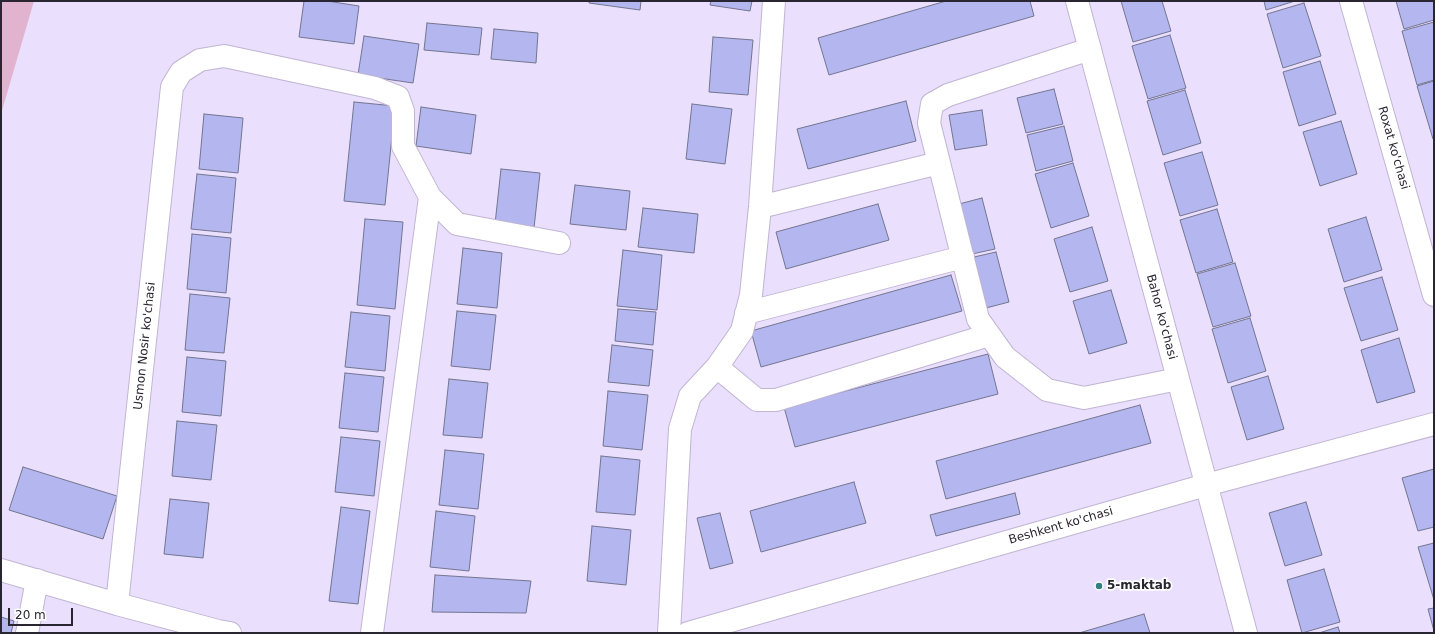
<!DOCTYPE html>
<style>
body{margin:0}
#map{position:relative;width:1435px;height:634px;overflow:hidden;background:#eadffd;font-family:"DejaVu Sans",sans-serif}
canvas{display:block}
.frame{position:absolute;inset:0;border:2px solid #2a2631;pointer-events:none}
.scale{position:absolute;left:8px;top:608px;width:65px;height:18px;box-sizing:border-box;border:2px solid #2a2631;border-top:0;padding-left:5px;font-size:12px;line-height:14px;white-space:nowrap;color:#2a2631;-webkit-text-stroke:3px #fff;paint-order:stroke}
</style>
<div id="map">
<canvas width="1435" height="634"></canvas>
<div class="frame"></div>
<div class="scale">20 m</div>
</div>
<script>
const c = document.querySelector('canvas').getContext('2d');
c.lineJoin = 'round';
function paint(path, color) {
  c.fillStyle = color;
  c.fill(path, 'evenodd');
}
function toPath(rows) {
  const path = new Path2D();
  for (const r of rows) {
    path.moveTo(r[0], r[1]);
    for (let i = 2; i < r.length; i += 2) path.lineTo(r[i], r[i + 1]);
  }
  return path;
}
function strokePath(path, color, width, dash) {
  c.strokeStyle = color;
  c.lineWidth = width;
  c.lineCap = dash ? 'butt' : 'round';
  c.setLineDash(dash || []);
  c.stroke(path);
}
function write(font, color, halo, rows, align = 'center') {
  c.font = font + ' "DejaVu Sans",sans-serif';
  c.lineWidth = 3.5;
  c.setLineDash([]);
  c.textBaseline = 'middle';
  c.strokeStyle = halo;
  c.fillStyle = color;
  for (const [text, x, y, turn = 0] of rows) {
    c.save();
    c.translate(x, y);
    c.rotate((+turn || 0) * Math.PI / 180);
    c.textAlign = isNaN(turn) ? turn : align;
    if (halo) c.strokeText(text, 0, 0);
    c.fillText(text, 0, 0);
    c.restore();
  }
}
paint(toPath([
 [1,1,34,1,1,114]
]), '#e1b3ce');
const building = toPath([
 [304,1,327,1,359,6,354,44,299,37,304,1],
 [589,1,641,1,640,10,589,3,589,1],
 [711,1,752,1,750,11,710,5,711,1],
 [946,1,1030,1,1034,16,829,75,818,38,946,1],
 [1121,1,1162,1,1171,31,1133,42,1121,1],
 [1264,1,1295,1,1266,10,1264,1],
 [1396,1,1434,1,1434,20,1404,29,1396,1],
 [1304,3,1321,56,1283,68,1267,14,1304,3],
 [1434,22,1434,80,1417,85,1402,31,1434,22],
 [427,23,482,28,479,55,424,50,427,23],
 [494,29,538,33,536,63,491,59,494,29],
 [1170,35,1186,88,1148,99,1132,46,1170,35],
 [364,36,419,44,413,83,358,75,364,36],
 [713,37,753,40,748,95,709,92,713,37],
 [1320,61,1336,114,1299,126,1283,72,1320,61],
 [1434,81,1434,138,1433,139,1417,86,1434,81],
 [1054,89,1063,124,1026,133,1017,98,1054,89],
 [1185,90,1201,143,1163,155,1147,101,1185,90],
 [906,101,916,141,808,169,797,129,906,101],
 [354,102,395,106,385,205,344,201,354,102],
 [692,104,732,109,725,164,686,159,692,104],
 [421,107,476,115,471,154,416,146,421,107],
 [982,110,987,145,955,150,949,115,982,110],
 [204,114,243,118,238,173,199,169,204,114],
 [1341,121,1357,174,1320,186,1303,132,1341,121],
 [1064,126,1073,161,1036,171,1027,135,1064,126],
 [1202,152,1218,205,1180,216,1164,163,1202,152],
 [1073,163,1089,216,1051,228,1035,174,1073,163],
 [501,169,540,173,534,228,495,224,501,169],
 [197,174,236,178,231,233,191,229,197,174],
 [575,185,630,191,626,230,570,224,575,185],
 [982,198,995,249,972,254,959,204,982,198],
 [878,204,889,240,786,269,776,232,878,204],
 [643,208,698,214,694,253,638,247,643,208],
 [1217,209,1233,262,1196,273,1180,220,1217,209],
 [1366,217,1382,270,1344,282,1328,229,1366,217],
 [365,219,403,222,395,309,357,305,365,219],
 [1092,227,1108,281,1070,292,1054,239,1092,227],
 [192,234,231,238,226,293,187,289,192,234],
 [463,248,502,253,497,308,457,304,463,248],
 [623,250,662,255,657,310,617,306,623,250],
 [996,252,1009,302,986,308,974,257,996,252],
 [1235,263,1251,316,1213,327,1197,274,1235,263],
 [951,275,962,311,761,367,751,331,951,275],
 [1382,277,1398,330,1361,341,1344,288,1382,277],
 [1111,290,1127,343,1089,354,1073,301,1111,290],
 [190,294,230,298,224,353,185,350,190,294],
 [618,309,656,312,653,345,615,341,618,309],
 [457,311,496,315,490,370,451,366,457,311],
 [351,312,390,316,385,371,345,367,351,312],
 [1250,318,1266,371,1228,383,1212,329,1250,318],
 [1399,338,1415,392,1377,403,1361,350,1399,338],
 [612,345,653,350,649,386,608,382,612,345],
 [988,354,998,394,795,447,784,407,988,354],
 [187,357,226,361,221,416,182,412,187,357],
 [345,373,384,377,378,432,339,428,345,373],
 [1268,376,1284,429,1247,440,1231,387,1268,376],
 [449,379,488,383,482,438,443,435,449,379],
 [608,391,648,395,642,450,603,446,608,391],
 [1140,405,1151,443,946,499,936,461,1140,405],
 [177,421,217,425,211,480,172,476,177,421],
 [341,437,380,441,374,496,335,492,341,437],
 [445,450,484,454,478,509,439,505,445,450],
 [601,456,640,460,635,515,596,512,601,456],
 [23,467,117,496,103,539,9,510,23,467],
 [1434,469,1434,527,1418,531,1402,478,1434,469],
 [854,482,866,523,761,552,750,511,854,482],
 [1015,493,1020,514,936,536,930,515,1015,493],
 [170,499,209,503,203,558,164,554,170,499],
 [1306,502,1322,555,1285,566,1269,513,1306,502],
 [341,507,370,511,358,604,329,601,341,507],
 [436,511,475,516,469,571,430,567,436,511],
 [720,513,733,563,710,569,697,518,720,513],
 [592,526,631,530,626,585,587,581,592,526],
 [1434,543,1434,600,1418,547,1434,543],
 [1324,569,1340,622,1302,633,1287,580,1324,569],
 [435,575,531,581,526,613,432,612,435,575],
 [1434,608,1434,631,1428,609,1434,608],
 [1144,614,1150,633,1079,633,1144,614],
 [1,617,14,621,11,633,1,633,1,617],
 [1338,627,1340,633,1319,633,1338,627]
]);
paint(building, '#b3b6ef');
strokePath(building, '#737590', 1);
const minor = toPath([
 [1077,1,1246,633],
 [1351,1,1434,295],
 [1090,49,948,95,932,104,929,123,978,319,1005,357,1047,390,1084,398,1178,379],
 [760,207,939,163],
 [746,313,963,257],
 [717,367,757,400,776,400,989,335],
 [1,570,117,604,218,631,230,633],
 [117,604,172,87,181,72,200,60,224,56,375,88,398,97,403,111,403,146,430,197,457,224,559,243],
 [27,633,37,580],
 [372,633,430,197],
 [669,633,680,429,690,396,717,367,742,331,751,295,760,207,774,1],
 [688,633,1206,485,1434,424]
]);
strokePath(minor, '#c0b5d2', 24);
strokePath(minor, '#fff', 22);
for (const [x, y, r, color] of [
 [1099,586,4,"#357e82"]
]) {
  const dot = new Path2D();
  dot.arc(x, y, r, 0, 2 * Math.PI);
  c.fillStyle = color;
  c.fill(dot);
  strokePath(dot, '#fff', 1.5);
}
write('12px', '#2a2631', '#fff', [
 ["Roxat ko'chasi",1393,148,74],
 ["Bahor ko'chasi",1161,317,75],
 ["Usmon Nosir ko'chasi",145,346,-84],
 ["Beshkent ko'chasi",1061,526,-16]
]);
write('bold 12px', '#2a2631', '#fff', [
 ["5-maktab",1107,586]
], 'left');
</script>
